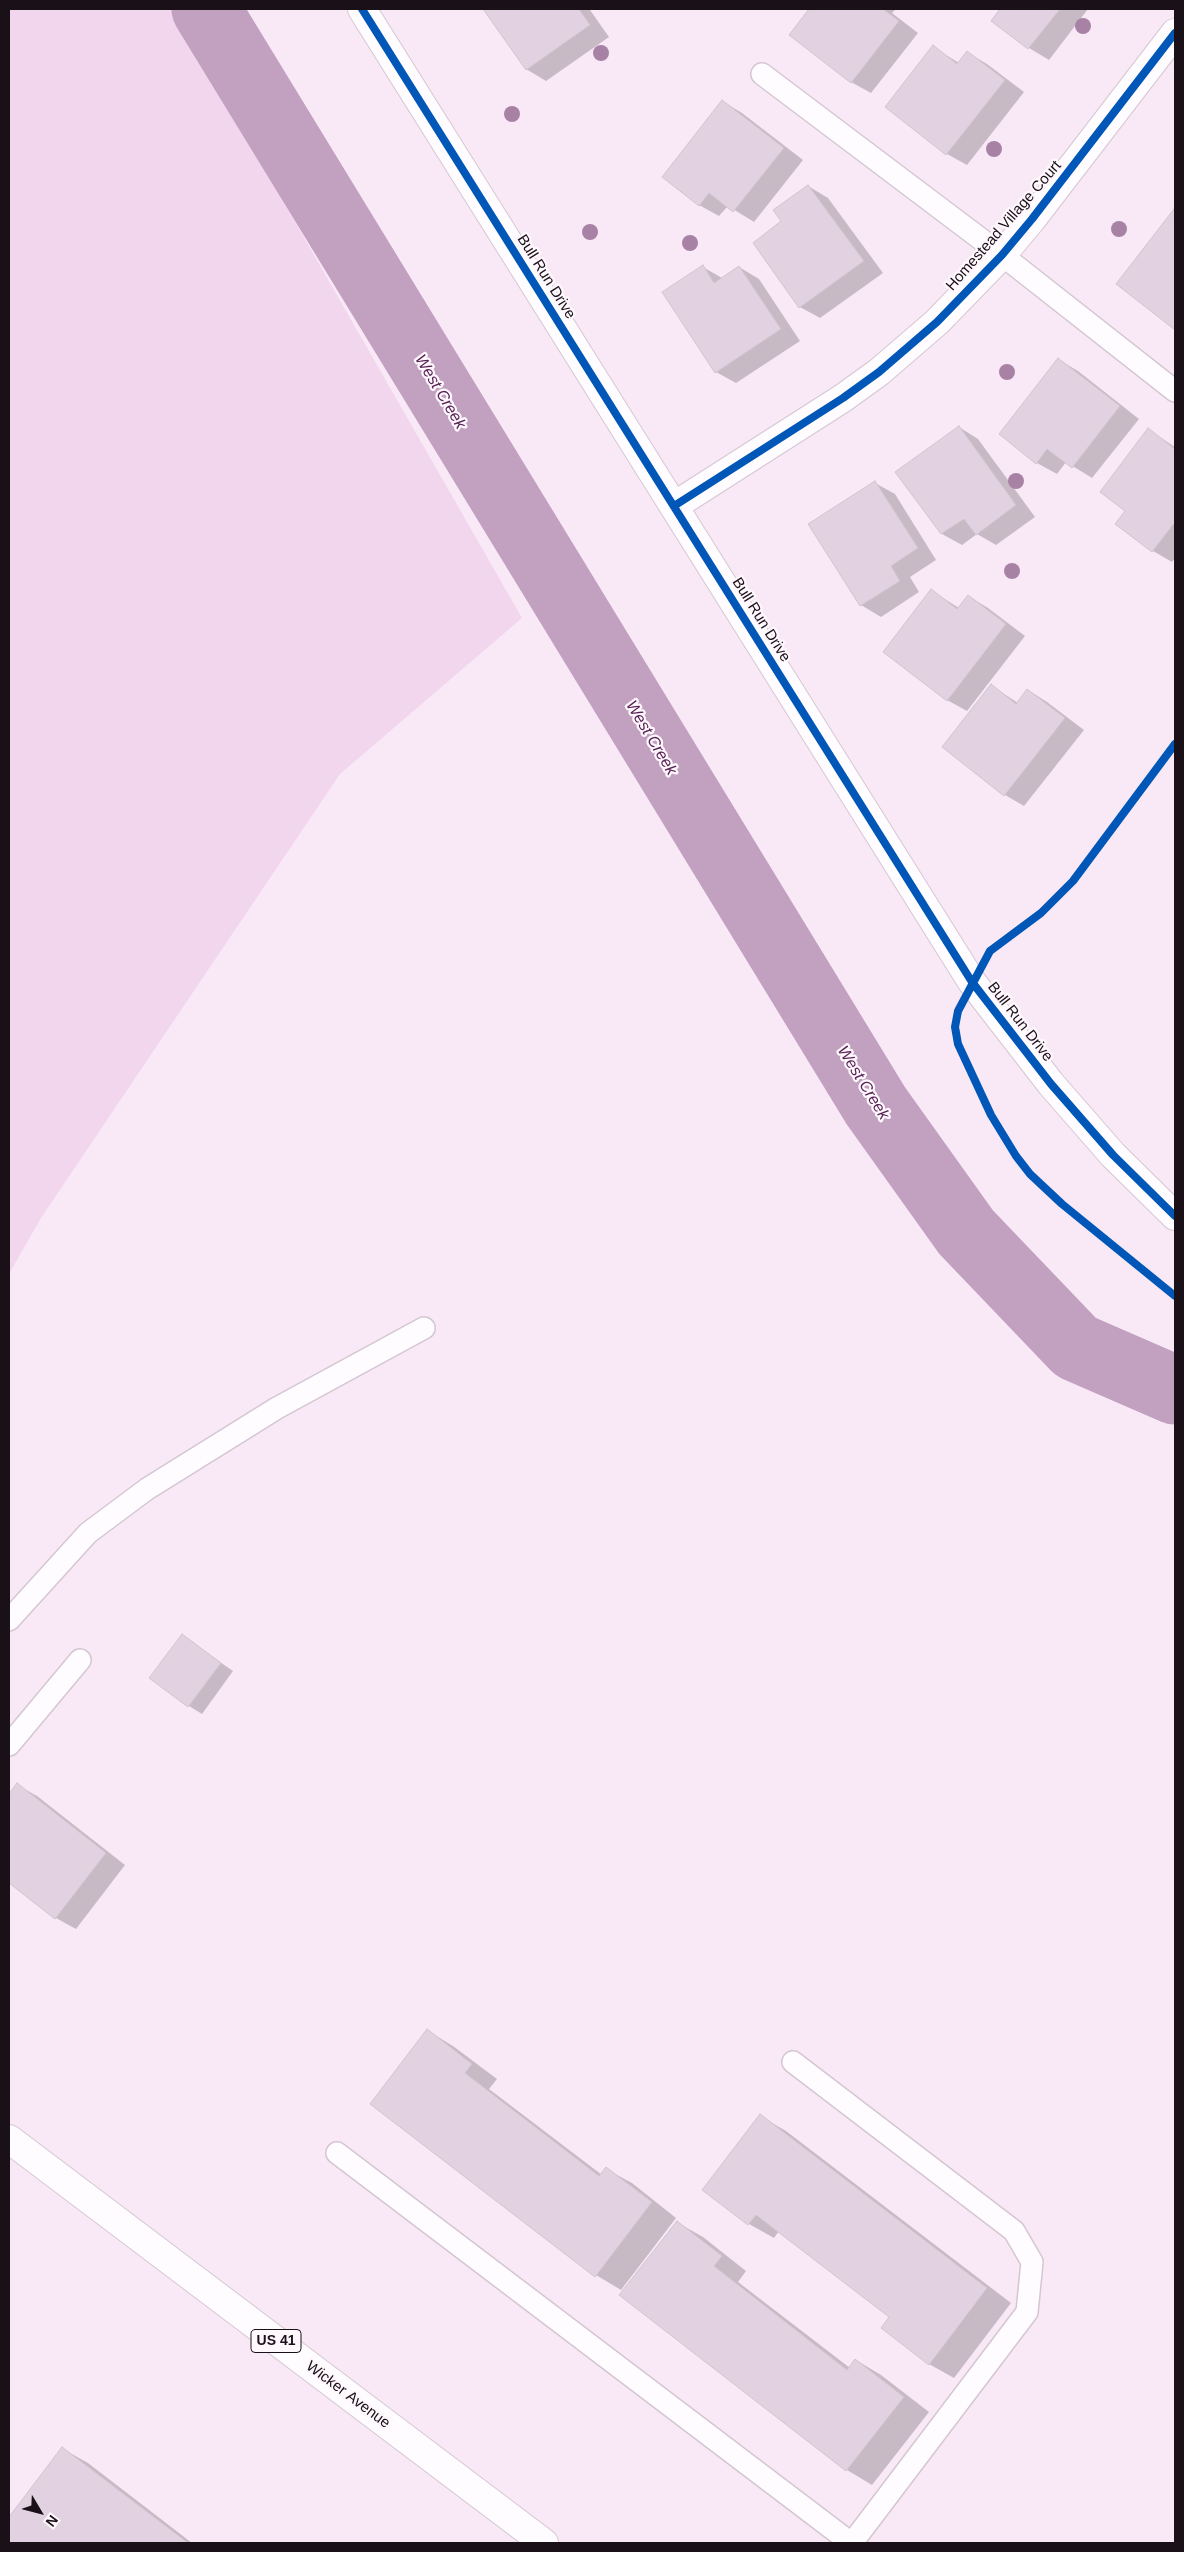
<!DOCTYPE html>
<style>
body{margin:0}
#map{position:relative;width:1184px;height:2552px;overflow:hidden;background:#f9e9f7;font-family:Helvetica,sans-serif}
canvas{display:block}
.frame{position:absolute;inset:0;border:10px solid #191018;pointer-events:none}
.north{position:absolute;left:15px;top:2487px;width:50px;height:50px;-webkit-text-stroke:4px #fef8fd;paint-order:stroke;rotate:127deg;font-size:14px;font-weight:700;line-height:20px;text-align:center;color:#191018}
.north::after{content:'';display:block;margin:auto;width:18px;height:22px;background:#191018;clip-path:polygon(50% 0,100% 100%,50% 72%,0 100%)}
</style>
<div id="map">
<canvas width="1184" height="2552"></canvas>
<div class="frame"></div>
<div class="north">N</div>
</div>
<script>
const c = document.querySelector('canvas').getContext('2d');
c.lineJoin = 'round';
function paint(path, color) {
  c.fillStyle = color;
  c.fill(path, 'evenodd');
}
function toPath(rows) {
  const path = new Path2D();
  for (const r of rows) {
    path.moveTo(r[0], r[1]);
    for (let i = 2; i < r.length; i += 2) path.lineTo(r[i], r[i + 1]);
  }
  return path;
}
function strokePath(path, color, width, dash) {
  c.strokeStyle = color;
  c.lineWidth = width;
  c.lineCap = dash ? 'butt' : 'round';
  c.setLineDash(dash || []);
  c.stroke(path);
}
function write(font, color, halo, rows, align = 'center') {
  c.font = font + ' Helvetica,sans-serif';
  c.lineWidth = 4.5;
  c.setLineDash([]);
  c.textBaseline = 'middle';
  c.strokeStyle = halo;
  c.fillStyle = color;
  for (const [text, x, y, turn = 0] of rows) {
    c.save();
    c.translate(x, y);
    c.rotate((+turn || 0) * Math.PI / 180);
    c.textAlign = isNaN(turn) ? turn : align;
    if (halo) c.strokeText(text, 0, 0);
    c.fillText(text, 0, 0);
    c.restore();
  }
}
paint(toPath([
 [9,9,173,9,522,618,340,774,41,1218,9,1274]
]), '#f1d6ee');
paint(toPath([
 [485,9,592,9,590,10,609,37,546,81,526,69],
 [810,9,896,9,892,13,918,33,871,93,851,82,790,34],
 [1001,9,1088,9,1049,60,1029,48,993,20],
 [933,47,959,63,968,53,987,64,1024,92,967,165,947,154,887,107],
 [722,101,742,113,803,160,754,222,728,206,719,216,699,205],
 [808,186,828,198,883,273,820,318,800,307,783,222],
 [1175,210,1175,329,1117,284],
 [703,267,722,278,739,267,759,279,800,341,736,383,716,372],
 [1059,360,1078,371,1139,419,1092,478,1066,462,1057,474,1037,463,1001,434],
 [959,427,978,439,1035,517,996,545,977,534,962,545,942,534,897,472],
 [1149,430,1175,447,1175,558,1172,562,1153,551,1127,511],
 [875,483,895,494,936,560,910,577,919,592,881,617,861,605],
 [932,591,959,608,968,596,988,608,1025,636,967,711,947,700],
 [992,686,1018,703,1028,690,1047,702,1084,730,1024,806,1005,795],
 [182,1636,233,1671,202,1714,189,1706],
 [17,1785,37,1796,125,1865,76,1929,56,1918,9,1882,9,1796],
 [428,2031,453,2046,497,2079,489,2089,602,2175,606,2169,632,2183,676,2218,621,2290,596,2275],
 [760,2116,786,2131,1011,2303,954,2378,929,2364,891,2317,779,2231,774,2238,749,2224],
 [678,2223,703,2237,746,2271,738,2282,850,2368,856,2360,881,2375,929,2412,872,2485,847,2470,621,2295],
 [63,2449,88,2463,192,2543,9,2543,9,2519]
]), '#0003');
strokePath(toPath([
 [206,9,876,1106,966,1232,1076,1347,1175,1390]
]), '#c2a0c0', 69);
const building = toPath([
 [483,9,579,9,590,25,526,70,483,9],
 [809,9,883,9,899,21,851,83,789,35,809,9],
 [1000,9,1060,9,1028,49,991,21,1000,9],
 [933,45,957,64,967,51,1005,80,946,155,885,107,933,45],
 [722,100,784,148,733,212,709,193,699,206,662,177,722,100],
 [808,185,864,261,799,308,753,243,781,221,773,210,808,185],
 [1174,209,1175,209,1175,330,1116,284,1174,209],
 [703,265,714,283,739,266,781,329,715,373,662,292,703,265],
 [1058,358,1120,406,1072,468,1047,449,1036,464,999,434,1058,358],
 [959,426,1016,505,976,535,964,519,941,534,895,472,959,426],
 [1148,428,1175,449,1175,522,1152,552,1115,524,1125,511,1100,492,1148,428],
 [875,481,918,548,891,566,900,581,860,606,808,524,875,481],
 [931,589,957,609,968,595,1006,624,947,701,883,652,931,589],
 [991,684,1016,704,1027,689,1065,718,1004,796,942,747,991,684],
 [182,1634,221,1663,188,1707,149,1678,182,1634],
 [17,1783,106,1853,55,1919,9,1883,9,1794,17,1783],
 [427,2029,472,2064,465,2073,599,2176,606,2167,652,2202,595,2277,370,2104,427,2029],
 [760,2114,987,2288,929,2365,881,2328,889,2317,756,2215,748,2225,702,2190,760,2114],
 [677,2221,722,2256,714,2266,847,2370,855,2359,904,2397,846,2471,619,2295,677,2221],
 [62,2447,188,2543,9,2543,9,2517,62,2447]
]);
paint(building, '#e2d2e1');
strokePath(building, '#d0c3ce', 1);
const service = toPath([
 [762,74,1002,255,1175,391],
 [9,1620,88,1533,147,1489,277,1408,424,1328],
 [9,1745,80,1660],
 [793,2062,1014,2231,1032,2262,1027,2312,852,2543],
 [337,2153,851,2543]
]);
const minor = toPath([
 [362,9,972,982,1051,1084,1113,1155,1175,1216],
 [674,506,843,398,879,372,937,322,1002,255,1032,219,1175,33]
]);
const trunk = toPath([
 [9,2139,544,2543]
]);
strokePath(service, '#d4c7d2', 24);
strokePath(minor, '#d4c7d2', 30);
strokePath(trunk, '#d4c7d2', 30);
strokePath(service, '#fefcfe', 21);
strokePath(minor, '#fefcfe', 28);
strokePath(trunk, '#fefcfe', 28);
strokePath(toPath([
 [362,9,972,982,1051,1084,1113,1155,1175,1216],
 [674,506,843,398,879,372,937,322,1002,255,1032,219,1175,33],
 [1175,744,1073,881,1041,913,990,951,958,1011,955,1027,958,1044,991,1115,1016,1156,1030,1174,1062,1204,1175,1296]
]), '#0057b8', 8);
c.fillStyle = '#a782a5';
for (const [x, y] of [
 [1083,26],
 [601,53],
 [512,114],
 [994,149],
 [1119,229],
 [590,232],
 [690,243],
 [1007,372],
 [1016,481],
 [1012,571]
]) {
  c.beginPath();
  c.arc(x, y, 8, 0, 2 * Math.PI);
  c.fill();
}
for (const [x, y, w] of [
 [276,2341,50]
]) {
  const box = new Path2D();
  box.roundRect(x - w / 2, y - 11.5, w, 23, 4);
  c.fillStyle = '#fef8fd';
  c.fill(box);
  strokePath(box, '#191018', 1);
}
write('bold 14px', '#191018', null, [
 ["US 41",276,2341]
]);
write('15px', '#191018', '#fef8fd', [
 ["Homestead Village Court",1004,226,-49],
 ["Bull Run Drive",546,277,58],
 ["Bull Run Drive",761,620,58],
 ["Bull Run Drive",1020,1022,52],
 ["Wicker Avenue",348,2395,37]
]);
write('italic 16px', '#592257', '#fef8fd', [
 ["West Creek",440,392,59],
 ["West Creek",651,738,59],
 ["West Creek",863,1083,58]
]);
</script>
